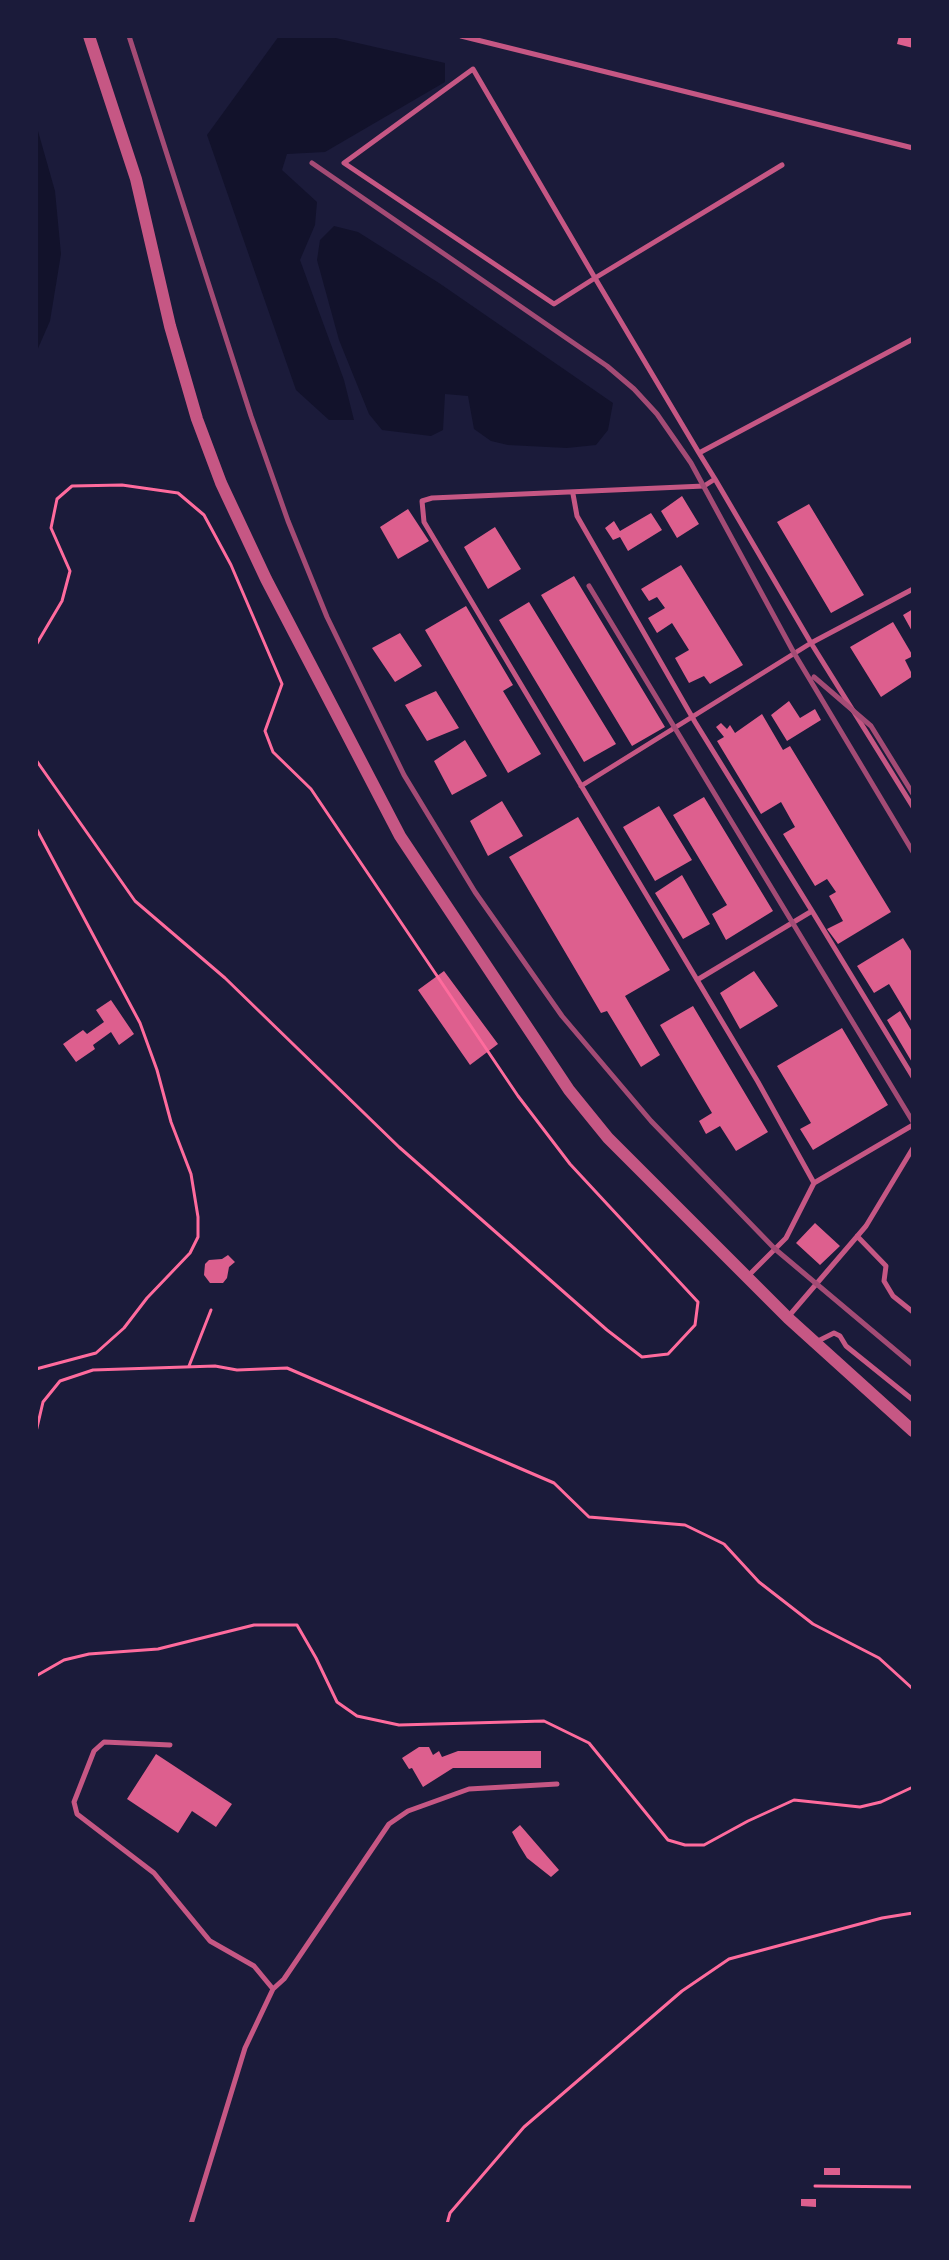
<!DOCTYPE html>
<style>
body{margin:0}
#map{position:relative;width:949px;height:2260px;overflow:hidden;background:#1b1b3a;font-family:"Fira Sans",sans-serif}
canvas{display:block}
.frame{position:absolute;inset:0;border:38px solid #1b1b3a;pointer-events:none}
</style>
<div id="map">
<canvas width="949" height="2260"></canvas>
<div class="frame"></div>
</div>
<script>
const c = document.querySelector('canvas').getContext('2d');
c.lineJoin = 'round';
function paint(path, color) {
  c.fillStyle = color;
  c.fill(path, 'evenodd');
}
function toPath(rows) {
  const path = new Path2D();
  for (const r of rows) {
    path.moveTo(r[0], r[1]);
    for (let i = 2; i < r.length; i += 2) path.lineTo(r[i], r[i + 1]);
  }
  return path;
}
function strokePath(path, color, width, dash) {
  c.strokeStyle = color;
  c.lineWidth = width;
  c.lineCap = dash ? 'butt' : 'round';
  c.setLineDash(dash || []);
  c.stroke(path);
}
paint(toPath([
 [279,36,327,36,445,63,445,82,325,152,287,154,282,170,317,202,315,225,300,260,344,380,354,420,329,420,296,390,207,135],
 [36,124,55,191,61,254,50,321,36,353],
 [334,226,358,232,439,283,613,403,608,430,596,445,567,448,508,445,491,441,474,429,468,396,445,394,443,430,431,436,382,430,369,414,339,340,317,260,320,240]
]), '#12122b');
paint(toPath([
 [899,36,913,36,913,48,897,44],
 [682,496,699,524,677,538,661,511],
 [809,504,864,595,831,613,777,522],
 [408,509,429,541,398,559,380,527],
 [651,513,662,530,628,551,620,537,613,540,605,528,614,521,620,531],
 [495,527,521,569,488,589,464,547],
 [681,565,743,665,710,684,704,676,689,683,675,658,689,650,672,623,657,633,648,618,665,608,657,597,649,601,641,589],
 [574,576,665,727,632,746,541,595],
 [529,602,616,744,584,762,499,620],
 [466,606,513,685,503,691,541,754,508,773,425,630],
 [913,609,913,633,903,615],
 [893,622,913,656,905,660,913,676,881,697,850,647],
 [400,633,422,666,395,682,372,648],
 [436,691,459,728,427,741,405,705],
 [789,701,800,718,815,709,821,720,787,741,771,715],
 [762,714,783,750,790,746,891,912,838,944,827,929,843,921,829,896,836,892,827,879,815,886,783,834,795,827,781,802,761,814,717,741,724,737,716,727,721,723,727,729,730,725,735,733],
 [465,740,487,776,452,795,434,761],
 [704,797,773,911,726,940,712,914,727,905,673,815],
 [502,801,523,836,488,856,470,821],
 [659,806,692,860,655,881,623,827],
 [578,817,670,970,625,996,660,1055,641,1067,607,1011,601,1013,509,857],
 [682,875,710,924,683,939,655,893],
 [903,938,913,954,913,1024,889,984,874,993,857,966],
 [444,971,498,1044,470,1065,418,990],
 [754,971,778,1006,740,1029,720,993],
 [111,1000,134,1034,119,1045,111,1032,93,1045,95,1049,76,1062,63,1044,83,1030,87,1034,104,1022,96,1010],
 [693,1006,768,1132,736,1151,720,1126,706,1134,699,1121,712,1113,660,1025],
 [900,1011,913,1033,913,1064,887,1020],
 [842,1028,888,1105,813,1150,800,1129,811,1123,777,1066],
 [815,1223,840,1246,820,1265,796,1243],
 [228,1255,235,1262,229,1267,227,1278,223,1283,210,1283,204,1275,205,1264,209,1260,222,1259],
 [419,1747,429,1747,433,1755,439,1751,442,1757,458,1751,541,1751,541,1768,453,1768,423,1787,412,1768,409,1769,402,1758],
 [156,1754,232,1804,216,1827,192,1811,178,1833,127,1799],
 [520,1825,559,1870,551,1877,527,1858,519,1845,512,1832],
 [824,2168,840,2168,840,2175,824,2175],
 [801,2199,816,2199,816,2207,801,2206]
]), '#dd5f8e');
strokePath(toPath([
 [36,645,62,601,70,571,51,528,57,499,72,486,122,485,178,493,204,515,231,565,282,684,265,731,273,752,311,789,518,1096,570,1164,698,1302,695,1325,668,1354,642,1357,607,1330,399,1147,225,978,135,901,36,760],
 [36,828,140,1023,157,1070,171,1122,191,1174,198,1217,198,1237,190,1253,147,1298,124,1328,96,1353,36,1369],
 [189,1366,211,1310],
 [36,1432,43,1402,60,1381,93,1370,215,1366,237,1370,287,1368,554,1483,589,1517,685,1525,724,1544,759,1582,813,1624,879,1658,913,1689],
 [36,1676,64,1660,89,1654,158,1649,254,1625,297,1625,316,1658,337,1702,357,1716,399,1725,544,1721,589,1743,668,1840,685,1845,704,1845,748,1821,794,1800,860,1807,881,1802,913,1787],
 [815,2186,913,2187],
 [447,2224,450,2213,524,2127,682,1991,729,1959,882,1918,913,1913]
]), '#ff6b9d', 3);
strokePath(toPath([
 [461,36,913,148],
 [699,453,595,278,473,69,344,163,554,304,595,278,782,165],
 [715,479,699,453,913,339],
 [573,494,577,516,695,722,812,911],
 [581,786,811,643,913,589],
 [697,980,812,911,913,1077],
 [814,1183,913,1125],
 [857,1236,886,1266,884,1281,893,1296,913,1312],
 [747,1277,786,1238,814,1183,758,1082,424,522,422,501,432,498,704,486,715,479,811,643,913,807],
 [788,1317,866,1226,913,1148],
 [814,1343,834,1333,840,1336,846,1346,913,1400],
 [170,1745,104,1742,94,1751,74,1802,77,1814,154,1873,210,1941,254,1966,273,1989],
 [191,2224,245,2048,273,1989,284,1979,389,1824,408,1811,469,1789,557,1784]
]), '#c65784', 5);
strokePath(toPath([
 [89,36,136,179,170,326,197,419,221,483,266,579,400,836,569,1090,608,1138,788,1318,913,1431]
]), '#c65784', 12);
strokePath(toPath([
 [129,36,251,416,288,521,327,617,404,775,475,892,562,1016,651,1121,775,1249,913,1365],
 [312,163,607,366,634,389,657,414,691,463,794,653,913,852],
 [589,586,913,1122],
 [814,677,871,726,913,794]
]), '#a44b75', 5);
</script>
